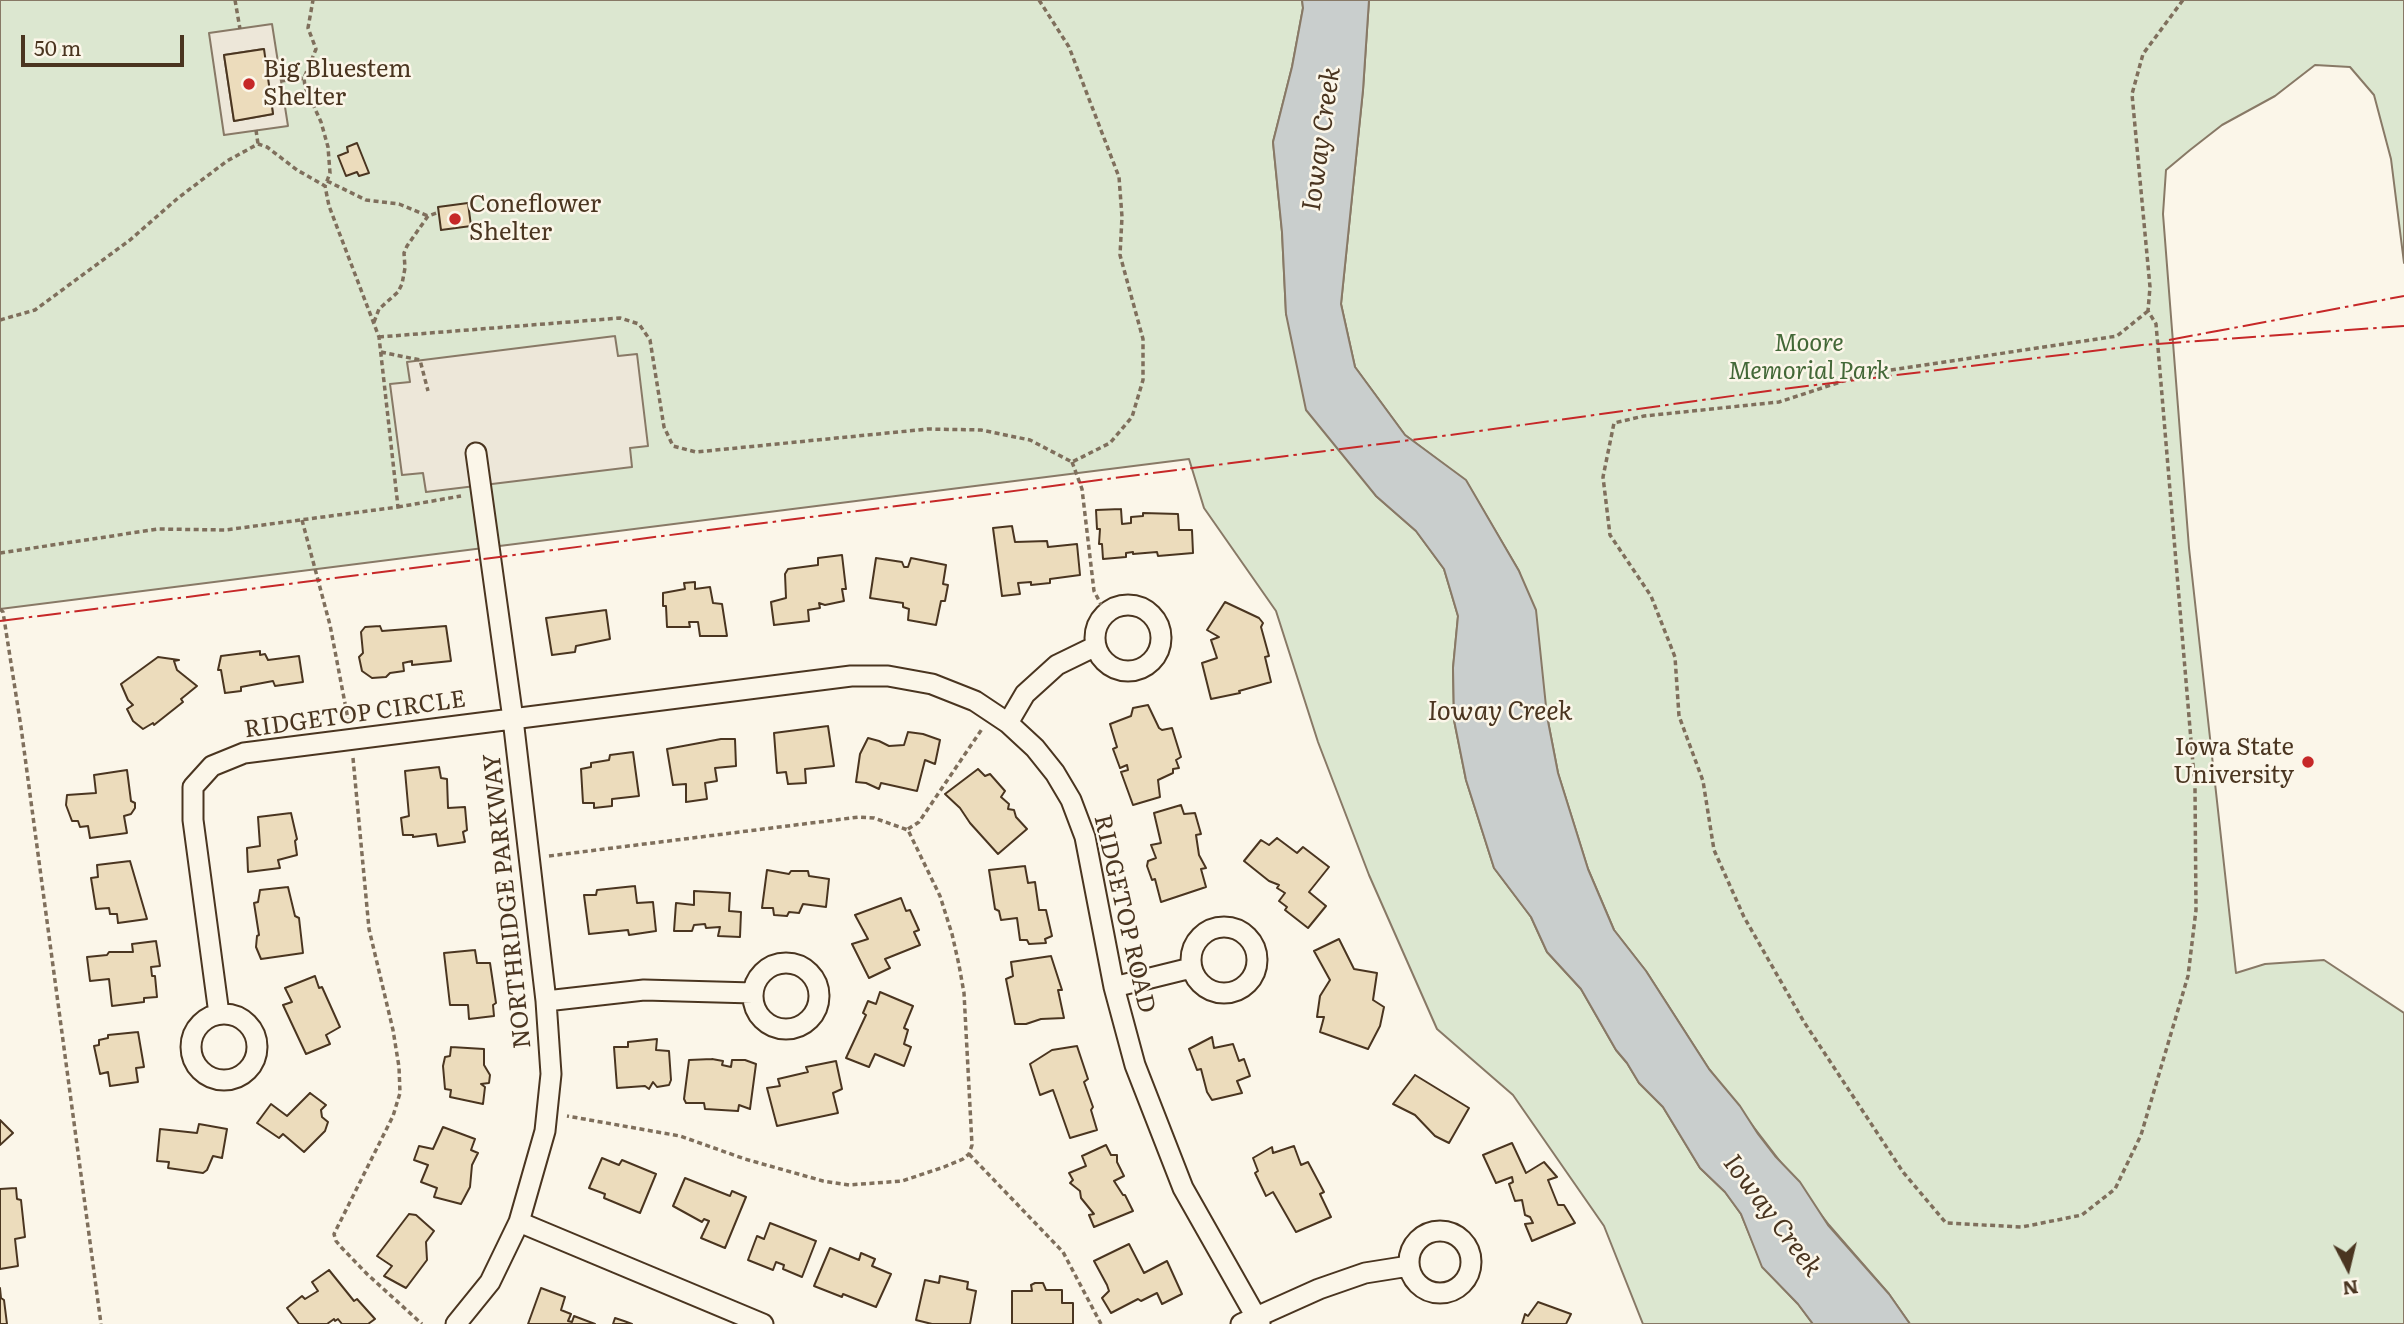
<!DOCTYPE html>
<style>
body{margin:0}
#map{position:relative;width:2404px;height:1324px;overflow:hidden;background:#fbf6e9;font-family:Literata,serif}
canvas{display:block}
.north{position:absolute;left:2313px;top:1233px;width:70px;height:70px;-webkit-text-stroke:5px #fbf6e9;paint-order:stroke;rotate:173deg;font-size:19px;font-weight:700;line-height:28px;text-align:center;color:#4a3520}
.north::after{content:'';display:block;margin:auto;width:24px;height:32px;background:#4a3520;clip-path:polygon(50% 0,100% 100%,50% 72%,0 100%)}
.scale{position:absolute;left:21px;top:35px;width:163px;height:32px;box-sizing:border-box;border:4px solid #4a3520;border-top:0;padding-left:9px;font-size:21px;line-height:24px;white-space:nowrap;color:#4a3520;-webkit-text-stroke:5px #fbf6e9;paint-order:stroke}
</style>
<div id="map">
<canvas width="2404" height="1324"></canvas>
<div class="north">N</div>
<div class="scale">50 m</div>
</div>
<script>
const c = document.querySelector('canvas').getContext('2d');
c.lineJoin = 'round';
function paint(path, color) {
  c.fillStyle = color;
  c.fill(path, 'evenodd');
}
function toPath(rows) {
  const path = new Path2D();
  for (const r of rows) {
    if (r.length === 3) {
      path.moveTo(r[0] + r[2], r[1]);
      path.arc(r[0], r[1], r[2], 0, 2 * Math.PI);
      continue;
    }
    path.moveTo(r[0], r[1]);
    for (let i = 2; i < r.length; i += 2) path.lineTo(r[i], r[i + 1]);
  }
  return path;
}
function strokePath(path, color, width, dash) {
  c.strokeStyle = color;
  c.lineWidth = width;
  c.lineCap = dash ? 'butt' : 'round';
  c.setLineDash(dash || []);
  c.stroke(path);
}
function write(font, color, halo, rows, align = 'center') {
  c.font = font + ' Literata,serif';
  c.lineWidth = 5;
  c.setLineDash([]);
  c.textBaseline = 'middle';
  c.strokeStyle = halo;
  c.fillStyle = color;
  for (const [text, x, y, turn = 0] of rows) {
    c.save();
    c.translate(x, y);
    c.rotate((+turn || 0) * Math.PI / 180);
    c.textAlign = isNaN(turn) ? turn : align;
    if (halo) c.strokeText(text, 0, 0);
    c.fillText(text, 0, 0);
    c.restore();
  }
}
const green = toPath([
 [0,0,1302,0,1303,8,1292,67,1273,142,1282,232,1286,314,1376,496,1416,531,1444,569,1458,616,1453,668,1454,720,1466,780,1494,868,1531,917,1547,952,1581,989,1616,1050,1627,1063,1639,1083,1663,1107,1700,1168,1725,1192,1741,1214,1763,1267,1798,1304,1813,1324,1643,1324,1604,1226,1513,1095,1437,1029,1369,875,1318,742,1276,611,1204,508,1189,459,0,609,0,0],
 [1369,0,2404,0,2404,263,2391,159,2374,95,2350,67,2315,65,2275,96,2222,125,2190,150,2166,170,2163,214,2189,548,2236,973,2265,964,2324,960,2404,1013,2404,1324,1910,1324,1889,1294,1829,1225,1709,1069,1646,971,1614,930,1588,869,1558,773,1519,571,1466,481,1405,435,1355,367,1341,304,1363,90,1369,0]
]);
paint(green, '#dce7d0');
strokePath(green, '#887966', 2);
const parking = toPath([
 [272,24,288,126,224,135,209,33,272,24],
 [263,49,273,114,234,121,224,55,263,49],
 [615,336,618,356,637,354,648,446,630,448,632,467,426,492,423,473,402,475,390,384,410,382,407,362,615,336]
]);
paint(parking, '#ede7d9');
strokePath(parking, '#887966', 2);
const water = toPath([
 [1302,0,1369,0,1363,90,1341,304,1355,367,1405,435,1466,480,1519,571,1536,610,1547,716,1558,773,1588,869,1614,930,1646,971,1709,1069,1740,1106,1758,1134,1775,1156,1800,1182,1828,1225,1889,1294,1910,1324,1813,1324,1798,1304,1762,1267,1741,1214,1725,1192,1700,1168,1663,1107,1639,1083,1627,1063,1616,1050,1581,989,1547,952,1531,917,1494,868,1466,780,1454,720,1453,668,1458,616,1444,569,1416,531,1376,496,1306,410,1286,314,1282,232,1273,142,1292,67,1303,8,1302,0]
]);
paint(water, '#c9cecd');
strokePath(water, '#887966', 2);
const building = toPath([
 [264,49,273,114,234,121,224,55,264,49],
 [357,143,369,173,359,176,357,172,346,176,338,156,348,152,347,147,357,143],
 [468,203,471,226,441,230,438,207,468,203],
 [1121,509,1122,524,1131,523,1131,517,1143,516,1143,513,1178,514,1179,530,1192,530,1193,553,1158,556,1157,552,1133,554,1133,552,1126,553,1126,557,1103,559,1102,544,1099,544,1100,529,1097,529,1096,510,1121,509],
 [1012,526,1015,542,1047,541,1048,547,1077,544,1080,575,1050,579,1050,583,1031,585,1031,582,1018,583,1020,594,1002,596,993,528,1012,526],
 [842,555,846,589,842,589,844,601,825,605,819,603,820,608,808,610,809,621,774,625,771,602,786,598,785,574,788,569,818,565,818,558,842,555],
 [876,558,902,562,904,567,908,567,911,558,946,565,943,584,948,585,945,601,941,601,936,625,908,620,909,609,903,607,903,603,870,598,876,558],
 [695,582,695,589,710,587,713,603,722,604,727,636,700,636,698,622,689,622,690,627,667,627,666,606,663,606,663,593,685,589,684,583,695,582],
 [1225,602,1259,618,1263,623,1261,627,1269,656,1265,657,1271,682,1239,691,1240,693,1211,699,1202,663,1217,658,1211,640,1219,637,1207,630,1225,602],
 [606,610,610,639,576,646,575,652,552,655,546,618,606,610],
 [380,626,382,631,446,626,451,661,412,665,412,661,403,663,404,671,390,673,386,677,372,678,362,671,359,657,363,653,361,632,365,627,380,626],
 [260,651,260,655,265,654,268,660,299,656,303,682,275,686,273,681,241,687,241,691,225,693,221,670,218,670,221,656,260,651],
 [158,657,179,660,174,661,177,670,197,686,181,699,183,702,154,725,153,723,143,729,133,721,127,709,133,705,128,700,121,684,158,657],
 [1148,705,1159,728,1162,730,1172,728,1181,757,1176,760,1179,768,1173,769,1173,773,1158,780,1160,797,1133,805,1121,772,1128,770,1127,765,1120,768,1113,749,1117,747,1110,724,1131,716,1133,708,1148,705],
 [828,726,834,766,805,769,806,783,788,784,786,772,777,773,774,733,828,726],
 [908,732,923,734,940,740,935,764,925,760,917,791,881,783,879,789,866,783,856,782,860,754,868,738,879,741,889,746,904,745,908,732],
 [721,739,735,739,736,766,715,768,717,781,705,783,707,799,686,802,686,784,673,785,667,749,721,739],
 [633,752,639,796,612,799,612,806,594,808,594,803,583,803,581,769,591,767,591,763,609,760,610,755,633,752],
 [439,767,441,778,447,779,448,808,465,807,467,830,463,832,465,842,438,846,436,834,413,837,413,835,403,835,401,818,409,816,405,771,439,767],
 [978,769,985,776,990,774,1005,791,1001,797,1009,804,1008,809,1014,810,1016,817,1027,829,998,854,970,823,960,808,945,794,978,769],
 [127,770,131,801,135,803,135,808,131,814,124,816,127,833,90,838,88,826,80,827,78,821,72,821,66,805,67,795,96,793,94,775,127,770],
 [1181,805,1184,814,1195,813,1201,834,1196,835,1199,855,1206,868,1201,869,1206,887,1161,902,1155,879,1152,880,1147,866,1148,861,1156,858,1151,845,1161,843,1154,813,1181,805],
 [291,813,297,839,295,841,297,855,278,860,280,868,248,872,247,848,260,846,258,817,291,813],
 [1277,838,1297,853,1303,847,1329,867,1309,892,1326,906,1308,928,1285,910,1287,907,1279,901,1285,893,1277,888,1279,885,1269,881,1244,861,1261,840,1269,845,1277,838],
 [130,861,147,919,118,923,117,914,110,914,109,908,96,909,91,878,98,877,97,865,130,861],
 [1025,866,1028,883,1035,882,1039,910,1046,910,1052,936,1045,939,1046,943,1029,944,1027,940,1020,940,1017,918,1001,920,999,911,995,909,989,870,1025,866],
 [767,870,789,874,791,871,808,871,809,876,829,879,826,907,803,904,799,913,789,912,787,916,774,915,773,908,762,908,767,870],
 [635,886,637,903,653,902,656,931,629,935,628,930,589,934,584,895,596,895,597,890,635,886],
 [288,887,295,916,299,918,303,953,261,959,256,947,257,936,259,935,254,903,258,902,260,890,288,887],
 [694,891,730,893,729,911,741,912,740,937,718,936,720,927,706,928,705,924,694,925,692,931,674,931,676,903,694,905,694,891],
 [901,898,906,911,910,910,919,930,914,932,920,945,885,959,890,968,869,978,852,944,868,939,855,915,901,898],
 [1339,939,1354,969,1377,973,1373,1000,1384,1007,1380,1026,1368,1049,1320,1032,1324,1017,1317,1017,1320,996,1330,980,1314,951,1339,939],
 [156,941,160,966,151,967,152,976,155,976,157,997,144,998,144,1002,112,1006,109,979,90,981,87,957,107,955,109,952,133,952,132,944,156,941],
 [475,950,477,963,490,963,496,1003,493,1005,494,1016,469,1019,468,1005,450,1005,444,953,475,950],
 [1051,956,1062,990,1058,990,1064,1018,1041,1019,1026,1024,1015,1024,1006,979,1013,976,1011,962,1051,956],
 [315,976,319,988,322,987,340,1027,326,1035,330,1044,306,1054,283,1005,292,1002,285,988,315,976],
 [880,992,913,1006,904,1028,908,1030,904,1044,911,1047,904,1066,875,1054,869,1067,846,1058,866,1015,863,1013,868,1001,876,1004,880,992],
 [138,1032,144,1067,136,1068,138,1082,110,1086,108,1072,100,1074,94,1046,99,1045,99,1040,108,1038,108,1035,138,1032],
 [1212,1037,1214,1048,1233,1044,1239,1061,1244,1059,1250,1076,1237,1081,1242,1093,1212,1100,1207,1092,1201,1069,1197,1070,1189,1049,1212,1037],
 [657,1039,656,1050,669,1051,671,1080,669,1085,657,1087,653,1082,649,1089,645,1086,617,1088,614,1047,628,1047,628,1042,657,1039],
 [1077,1046,1088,1079,1084,1082,1093,1107,1091,1110,1097,1130,1070,1138,1053,1090,1040,1095,1030,1064,1052,1050,1077,1046],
 [451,1047,484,1049,484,1065,490,1075,489,1083,481,1084,485,1087,483,1104,450,1097,451,1090,445,1089,443,1066,445,1057,450,1056,451,1047],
 [712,1059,723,1061,722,1065,731,1067,732,1060,745,1060,756,1064,750,1109,739,1105,738,1111,705,1109,704,1103,686,1103,684,1099,689,1060,712,1059],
 [836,1061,842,1089,833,1093,838,1113,777,1126,767,1088,780,1086,778,1079,808,1072,806,1067,836,1061],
 [1415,1075,1469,1108,1449,1143,1435,1136,1415,1115,1393,1104,1415,1075],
 [310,1093,326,1105,321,1110,322,1117,328,1122,325,1131,304,1152,283,1134,279,1138,257,1123,271,1104,287,1116,310,1093],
 [0,1120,13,1133,0,1145,0,1120],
 [199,1124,227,1129,222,1158,213,1156,207,1170,203,1173,168,1168,169,1162,157,1161,160,1129,197,1133,199,1124],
 [443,1127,475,1139,471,1150,478,1153,472,1165,470,1187,461,1204,434,1197,437,1188,421,1182,428,1165,414,1160,419,1146,433,1149,443,1127],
 [1512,1143,1526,1173,1544,1162,1557,1177,1548,1180,1558,1205,1564,1205,1575,1223,1532,1241,1525,1224,1533,1223,1530,1217,1525,1215,1522,1200,1515,1201,1509,1184,1513,1182,1512,1177,1496,1183,1483,1155,1512,1143],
 [1106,1145,1111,1155,1117,1155,1117,1162,1124,1176,1114,1181,1123,1195,1125,1195,1133,1211,1094,1227,1089,1215,1094,1214,1081,1198,1080,1191,1070,1183,1073,1180,1069,1173,1086,1166,1082,1156,1106,1145],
 [1294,1146,1301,1165,1308,1162,1324,1192,1320,1194,1331,1217,1296,1232,1273,1192,1266,1196,1255,1173,1258,1171,1253,1158,1272,1147,1273,1153,1294,1146],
 [602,1158,619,1165,622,1160,656,1174,640,1213,604,1198,605,1194,589,1188,602,1158],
 [685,1178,730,1196,732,1191,746,1197,725,1248,701,1238,709,1221,704,1219,702,1222,673,1206,685,1178],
 [16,1188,17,1199,21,1200,25,1237,15,1239,18,1266,0,1269,0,1189,16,1188],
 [409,1214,416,1215,434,1231,426,1242,427,1260,406,1288,384,1276,392,1266,377,1256,409,1214],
 [770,1223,816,1241,802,1277,783,1269,784,1265,776,1262,773,1270,748,1260,757,1236,764,1239,770,1223],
 [1129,1244,1144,1273,1167,1261,1182,1294,1162,1304,1157,1293,1141,1301,1138,1299,1111,1313,1102,1298,1109,1291,1107,1285,1094,1261,1129,1244],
 [830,1248,859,1260,861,1253,875,1259,872,1266,891,1274,876,1307,843,1294,842,1297,814,1286,830,1248],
 [329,1270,354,1301,357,1299,375,1319,368,1324,342,1324,338,1319,335,1321,334,1319,327,1324,299,1324,287,1308,302,1296,305,1299,318,1291,312,1282,329,1270],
 [940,1276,968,1282,967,1289,976,1291,970,1324,932,1324,916,1320,925,1280,939,1283,940,1276],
 [1035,1283,1043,1283,1046,1290,1062,1290,1062,1303,1073,1303,1073,1324,1012,1324,1012,1291,1032,1291,1031,1285,1035,1283],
 [0,1288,1,1298,4,1300,7,1324,0,1324,0,1288],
 [541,1288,565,1297,561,1310,571,1314,568,1321,572,1322,574,1316,595,1324,528,1324,541,1288],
 [1538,1302,1571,1314,1566,1324,1522,1324,1525,1314,1528,1316,1538,1302],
 [615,1318,624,1321,632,1324,613,1324,615,1318]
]);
paint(building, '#ecdcbc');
strokePath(building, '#4a3520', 2);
const minor = toPath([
 [1128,638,33],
 [1008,723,1025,694,1057,665,1096,646],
 [1224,960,33],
 [786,996,33],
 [1114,987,1191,968],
 [546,1001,644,990,753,993],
 [219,1014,193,820,193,787,212,766,244,753,851,676,888,676,932,684,975,701,1008,723,1035,748,1055,773,1071,800,1085,837,1114,987,1135,1065,1183,1188,1260,1324],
 [224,1047,33],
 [519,1222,763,1324],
 [1440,1262,31],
 [456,1324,490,1282,519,1222,545,1131,551,1074,546,1001,513,719,476,453],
 [1241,1324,1319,1289,1365,1273,1409,1266]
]);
strokePath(minor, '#4a3520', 23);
strokePath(toPath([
 [235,0,240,29],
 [281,81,304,78],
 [256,130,258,144],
 [327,181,366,200,399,204,428,216],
 [2148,311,2117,336,1865,374,1779,402,1644,416,1614,423,1603,477,1610,535,1651,596,1675,657,1679,716,1703,781,1714,850,1744,917,1804,1022,1903,1172,1946,1223,2022,1227,2082,1215,2115,1189,2141,1135,2188,976,2196,910,2195,788,2156,324,2148,311,2150,287,2132,94,2143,54,2183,0],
 [0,320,35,310,130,240,178,198,227,161,258,144,267,147,297,170,325,186,330,173,328,147,321,122,305,87,304,78,316,49,308,28,313,0],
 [374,322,379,309,398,292,402,284,405,268,404,253,407,246,428,216,439,212],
 [379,337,620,318,639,324,650,340,664,427,673,446,696,452,928,429,981,430,1030,440,1072,462,1110,443,1132,417,1143,380,1143,339,1120,255,1122,217,1119,177,1069,47,1039,0],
 [381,352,420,360,428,391],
 [1072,462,1082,489,1094,591,1106,614],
 [398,507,461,496],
 [302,520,330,625,348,719],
 [0,553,158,529,225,530,398,507,379,337,329,206,325,186],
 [0,609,3,612,21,727,101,1324],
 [353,758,369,929,393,1030,399,1067,400,1093,393,1116,334,1234,336,1241,341,1247,367,1274,422,1324],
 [908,829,919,822,982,729],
 [549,856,859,817,874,818,908,830,940,896,952,934,959,965,964,993,972,1145,969,1154,963,1159,944,1167,902,1181,849,1185,823,1181,745,1159,680,1136,567,1116],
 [969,1154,1063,1252,1101,1324]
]), '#7f6f5c', 3.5, [5, 3.5]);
strokePath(minor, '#fbf6e9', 19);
strokePath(toPath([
 [2169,340,2404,296],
 [0,621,1450,435,1775,390,2142,345,2404,326]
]), '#c62828', 2, [24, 5, 3.5, 5]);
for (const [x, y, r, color] of [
 [249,84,7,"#c62828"],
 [455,219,7,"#c62828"],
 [2308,762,7,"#c62828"]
]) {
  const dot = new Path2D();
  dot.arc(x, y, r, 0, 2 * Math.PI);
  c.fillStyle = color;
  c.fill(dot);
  strokePath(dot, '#fbf6e9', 2.5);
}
write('24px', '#4a3520', '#fbf6e9', [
 ["Big Bluestem",263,70],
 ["Shelter",263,98],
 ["Coneflower",469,205],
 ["Shelter",469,233],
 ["Iowa State",2294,748,"right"],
 ["University",2294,776,"right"]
], 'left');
write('italic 24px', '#436837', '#fbf6e9', [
 ["Moore",1809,344],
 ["Memorial Park",1809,372]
]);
write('24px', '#4a3520', '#fbf6e9', [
 ["RIDGETOP CIRCLE",355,715,-8],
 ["NORTHRIDGE PARKWAY",508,901,-96],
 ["RIDGETOP ROAD",1124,914,77]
]);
write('italic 26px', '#4a3520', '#fbf6e9', [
 ["Ioway Creek",1322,139,-82],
 ["Ioway Creek",1500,712],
 ["Ioway Creek",1772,1216,53]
]);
</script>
